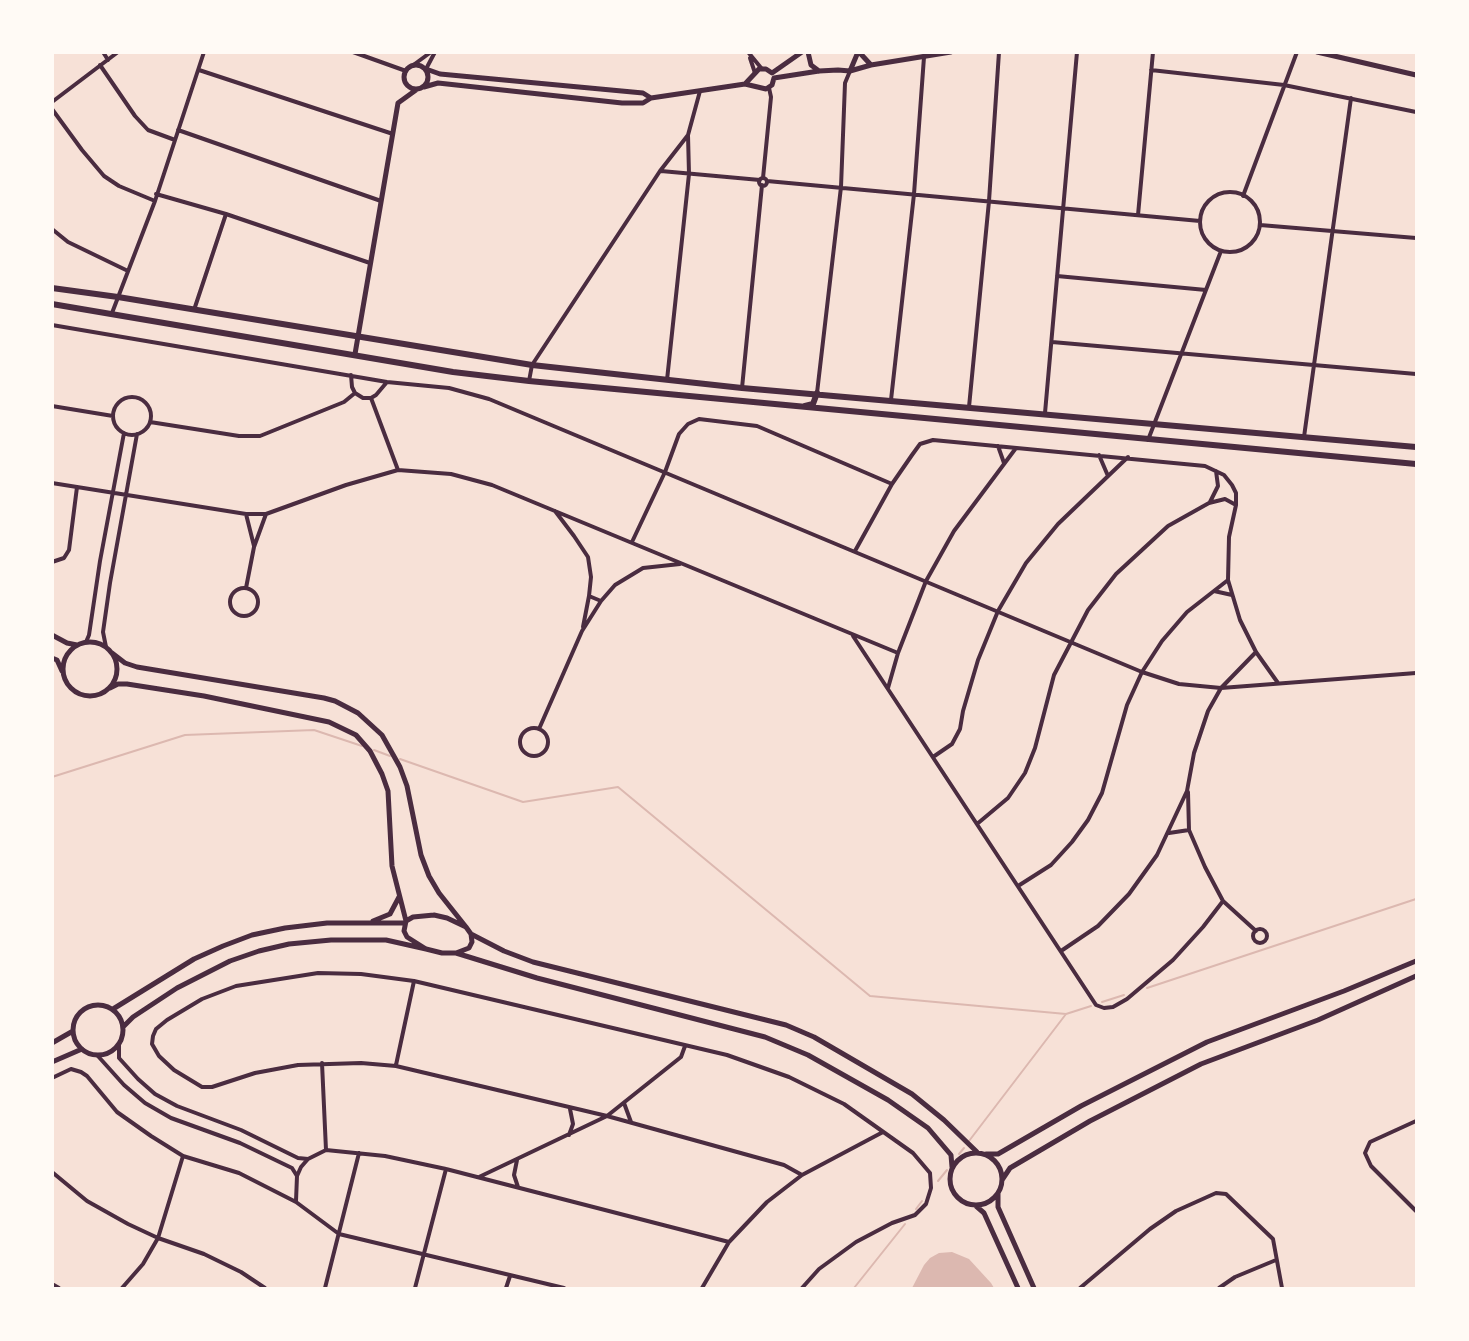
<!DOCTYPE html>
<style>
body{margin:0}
#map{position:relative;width:1469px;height:1341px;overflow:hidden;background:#f7e1d7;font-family:"Source Sans 3",sans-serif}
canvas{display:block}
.frame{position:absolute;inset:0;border:54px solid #fffaf5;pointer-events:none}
</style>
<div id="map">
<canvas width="1469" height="1341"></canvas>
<div class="frame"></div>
</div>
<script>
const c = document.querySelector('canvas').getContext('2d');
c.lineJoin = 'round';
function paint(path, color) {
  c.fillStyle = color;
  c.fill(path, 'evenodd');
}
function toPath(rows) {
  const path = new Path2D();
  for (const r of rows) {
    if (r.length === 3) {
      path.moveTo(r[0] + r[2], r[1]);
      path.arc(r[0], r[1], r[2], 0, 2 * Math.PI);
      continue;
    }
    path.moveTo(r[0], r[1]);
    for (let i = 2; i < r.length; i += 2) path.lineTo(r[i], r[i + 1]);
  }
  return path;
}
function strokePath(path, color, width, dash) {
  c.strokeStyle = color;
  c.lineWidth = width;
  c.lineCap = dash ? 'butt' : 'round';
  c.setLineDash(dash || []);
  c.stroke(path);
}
paint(toPath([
 [952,1252,969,1259,991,1283,994,1288,912,1288,924,1265,930,1258,939,1253]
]), '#dcb8b0');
strokePath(toPath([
 [374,750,390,756],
 [400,759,523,802,618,787,870,996,1066,1014,1091,1006],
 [52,777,185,735,314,730,362,746],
 [1147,988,1416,899],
 [1102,1002,1124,995],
 [969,1141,1066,1014],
 [959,1154,964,1148],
 [938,1181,947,1170],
 [916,1209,922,1201],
 [854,1288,905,1224]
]), '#dcb8b0', 2);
strokePath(toPath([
 [103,52,108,60],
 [353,52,406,71],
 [748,52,762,69],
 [750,58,755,73],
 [100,65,135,116,148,130,175,140],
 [412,66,431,52],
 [426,69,435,52],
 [199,70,393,134],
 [1151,70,1284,85,1416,112],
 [52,102,118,52],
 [52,109,82,150,104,176,119,186,155,201],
 [178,130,381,201],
 [661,171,760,180],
 [763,178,771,97,769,88],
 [763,182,4],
 [767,181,1200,221],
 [1230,222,30],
 [156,194,226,214,370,263],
 [1243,196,1297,52],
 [1138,215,1153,52],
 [1260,225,1416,238],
 [52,229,68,242,128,271],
 [1057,276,1206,290],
 [194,310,226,214],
 [112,313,155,201,204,52],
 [52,325,387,382,449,388,489,399,1142,672,1179,684,1221,688,1416,673],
 [1052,342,1416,374],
 [351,375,352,387,355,393,363,398,371,398,376,395,387,382],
 [667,380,689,174,688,135,700,91],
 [529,381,532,365,660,171,688,135],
 [742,388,762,185],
 [817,393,841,187,845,83,850,71],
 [132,416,19],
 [371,398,398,470],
 [891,400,914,194,924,57],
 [52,406,113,416],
 [969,407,989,201,999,52],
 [1045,413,1077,52],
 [150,422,239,436,260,436,344,402,355,393],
 [1304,437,1351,98],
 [1148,440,1221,251],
 [998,446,1004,463],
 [1099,455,1108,476],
 [52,483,246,514,266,514,346,485,398,470,451,474,492,485,898,653],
 [1210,502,1218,486,1216,471],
 [555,511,574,536,588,557,591,577,589,596,583,627],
 [246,514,254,546],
 [632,542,665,472,679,434,688,424,699,419,757,426,892,484],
 [855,551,892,484,912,455,920,444,933,440,1205,466,1224,475,1232,485,1236,493,1236,505,1229,537,1228,580,1240,620,1256,652,1278,683],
 [52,562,64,558,69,550,77,487],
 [244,602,14],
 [246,588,254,547,266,514],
 [1214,591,1232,595],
 [589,596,601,601],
 [853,636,1096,1005,1104,1008,1113,1007,1127,999,1173,960,1203,927,1223,901],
 [86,642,89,635,100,561,124,433],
 [106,647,103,632,110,583,137,434],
 [888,688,898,653,926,581,954,531,1016,448],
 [534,742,14],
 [539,729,582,631,601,601,615,585,643,568,680,564],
 [933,757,952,744,960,729,963,711,978,660,998,611,1026,563,1058,524,1128,457],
 [1188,792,1189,830,1205,867,1223,901,1256,931],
 [977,824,1008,798,1025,773,1035,748,1054,675,1088,610,1116,574,1168,526,1209,503,1225,499,1236,505],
 [1169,833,1189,830],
 [1018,886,1051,865,1072,842,1088,820,1102,793,1127,705,1142,672,1162,641,1187,612,1228,580],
 [1260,936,7],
 [1061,951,1098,926,1129,894,1157,855,1187,791,1194,753,1208,711,1221,688,1256,652],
 [119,1044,119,1058,138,1079,155,1094,177,1106,241,1130,298,1158,308,1159],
 [97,1055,124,1085,145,1103,171,1118,240,1143,292,1168,297,1176],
 [322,1063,326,1150],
 [396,1065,414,981],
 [52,1078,71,1069,81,1072,87,1076,117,1112,151,1136,183,1156,239,1173,296,1202,339,1234,564,1288],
 [624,1103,631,1122],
 [1416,1121,1370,1142,1365,1153,1371,1166,1416,1211],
 [569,1135,573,1124,570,1109],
 [517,1160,514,1175,518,1187],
 [52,1172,87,1201,128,1224,158,1238,204,1254,241,1272,265,1288],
 [802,1175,784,1165,607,1116,396,1066,361,1063,298,1065,255,1073,212,1087,202,1087,174,1070,159,1056,152,1044,153,1036,156,1029,167,1020,202,999,236,986,318,973,361,974,414,981,727,1055,789,1077,844,1104,913,1153,930,1173,931,1188,926,1204,915,1215,892,1223,856,1242,819,1269,802,1288],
 [479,1177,607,1116,681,1057,685,1046],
 [296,1201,297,1176,301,1167,308,1159,326,1150,385,1156,446,1169,729,1242],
 [52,1284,59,1288],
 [122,1288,143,1264,158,1238,183,1156],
 [325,1288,359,1153],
 [415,1288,446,1169],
 [506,1288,510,1276],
 [702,1288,729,1242,767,1202,802,1175,883,1132],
 [1080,1288,1150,1229,1176,1211,1216,1193,1226,1194,1273,1239,1282,1288],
 [1219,1288,1235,1277,1276,1260]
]), '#4a2c40', 4);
strokePath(toPath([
 [808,52,811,65,819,71],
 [859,52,871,65],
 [1317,52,1416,75],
 [416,77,12],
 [426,69,440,74,643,93,651,98],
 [850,71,858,52],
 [745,84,759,69,766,69,772,73,802,52],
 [424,87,438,83,622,103,643,103,651,98,745,84,766,89,772,85,774,78,819,71,838,70,850,71,871,65,951,52],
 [355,354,398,103,416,90],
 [52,635,67,643,77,645],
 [90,669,27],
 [112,653,125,663,137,667,324,698,335,701,358,713,382,735,400,767,407,786,421,855,429,876,439,893,466,927],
 [52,658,57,660,62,671],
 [110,688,118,684,127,684,204,696,329,722,356,735,370,751,382,774,388,791,392,866,406,921],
 [434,915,447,918,466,927,471,934,472,942,469,948,456,953,442,953,426,949,407,937,404,931,406,921,413,917,434,915],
 [373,921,390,914,399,897],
 [471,934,504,951,533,962,786,1025,814,1037,912,1094,944,1120,977,1152],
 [456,953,537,978,765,1037,808,1055,888,1100,928,1128,951,1155,952,1167],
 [98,1030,25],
 [113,1009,194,959,223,946,252,935,285,928,327,923,404,923],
 [123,1027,133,1017,177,988,230,961,259,951,289,944,331,940,386,940,426,949],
 [52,1043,73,1031],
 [52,1062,82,1049],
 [976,1179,26],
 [986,1154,998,1154,1081,1106,1207,1042,1344,991,1416,961],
 [1002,1180,1010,1168,1090,1121,1201,1064,1318,1020,1416,976],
 [998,1193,998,1207,1034,1288],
 [976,1206,984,1213,1018,1288]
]), '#4a2c40', 5);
strokePath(toPath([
 [52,288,118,297,532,365,742,388,1416,447],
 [52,304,453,372,529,381,1416,464],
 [805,406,813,404,817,393]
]), '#4a2c40', 6);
</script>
